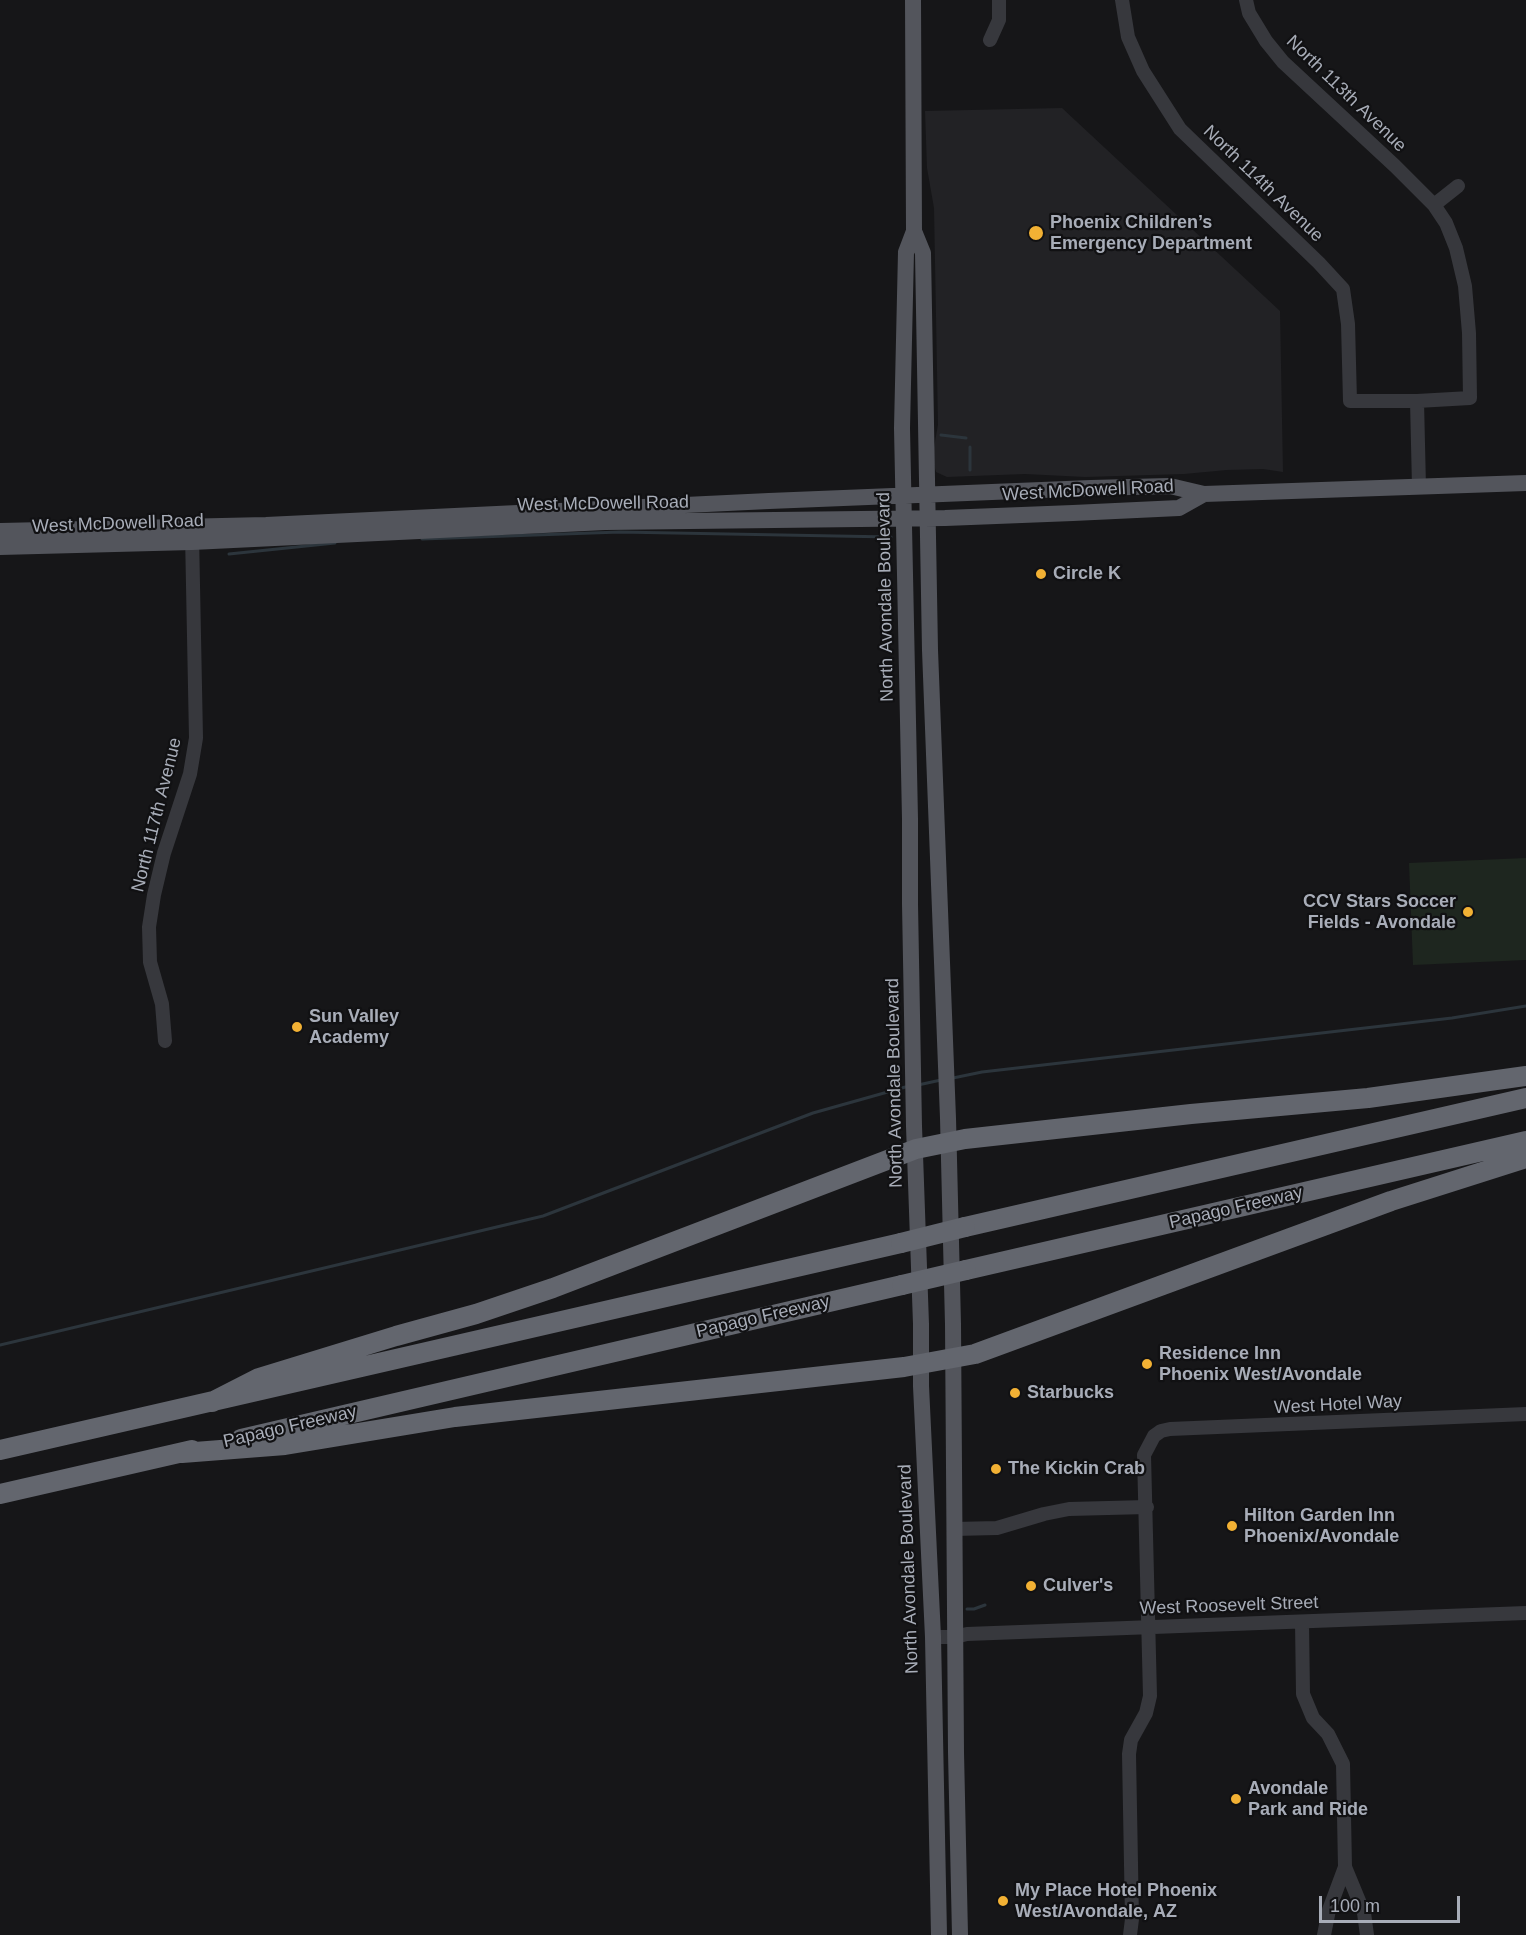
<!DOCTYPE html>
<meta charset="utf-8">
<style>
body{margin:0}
#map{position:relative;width:1526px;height:1935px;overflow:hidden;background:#161618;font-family:Arial,sans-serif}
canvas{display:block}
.scale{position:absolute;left:1319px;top:1896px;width:141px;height:27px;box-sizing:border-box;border:3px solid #a8adb8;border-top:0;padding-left:8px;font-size:18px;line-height:21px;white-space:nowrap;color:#a8adb8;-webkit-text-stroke:4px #111113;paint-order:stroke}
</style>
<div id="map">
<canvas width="1526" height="1935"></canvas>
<div class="scale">100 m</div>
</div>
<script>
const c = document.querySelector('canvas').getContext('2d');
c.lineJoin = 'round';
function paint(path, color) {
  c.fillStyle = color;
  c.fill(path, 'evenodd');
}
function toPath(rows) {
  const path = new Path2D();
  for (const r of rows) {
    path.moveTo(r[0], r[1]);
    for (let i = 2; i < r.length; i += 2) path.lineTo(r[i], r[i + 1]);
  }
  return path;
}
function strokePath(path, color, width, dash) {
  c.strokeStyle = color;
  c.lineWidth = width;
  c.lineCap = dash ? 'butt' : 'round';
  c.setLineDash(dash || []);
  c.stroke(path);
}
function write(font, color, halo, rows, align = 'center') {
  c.font = font + ' Arial,sans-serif';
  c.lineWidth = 4.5;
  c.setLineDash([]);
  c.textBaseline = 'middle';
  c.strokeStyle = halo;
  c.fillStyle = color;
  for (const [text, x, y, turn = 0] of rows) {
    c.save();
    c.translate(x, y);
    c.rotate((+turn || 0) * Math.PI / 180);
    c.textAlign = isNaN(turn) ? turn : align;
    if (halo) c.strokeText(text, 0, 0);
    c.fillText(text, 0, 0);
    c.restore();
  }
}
paint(toPath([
 [1062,108,1280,311,1283,472,1263,469,1227,470,1184,474,1085,477,1025,474,947,477,936,472,932,458,938,425,934,208,927,168,925,111]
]), '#222225');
paint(toPath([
 [1526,858,1526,960,1413,965,1409,863]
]), '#1e261f');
strokePath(toPath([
 [941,435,966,438],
 [970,447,970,470],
 [422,539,620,532,891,537],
 [229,554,335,543],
 [953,1078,982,1072,1452,1018,1526,1006],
 [918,1085,941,1080],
 [0,1345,543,1216,813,1113,909,1086],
 [967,1609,974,1609,985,1605]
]), '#2c353c', 3);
strokePath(toPath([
 [1122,0,1128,37,1143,71,1180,129,1319,263,1343,289,1348,324,1350,401,1417,401,1470,398,1469,333,1465,286,1456,248,1446,223,1434,205,1395,166,1283,62,1266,41,1249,13,1246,0],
 [990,40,999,20,999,0],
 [1434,205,1458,186],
 [1417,401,1419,487],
 [165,1041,162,1004,150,962,149,927,154,895,164,853,190,774,196,738,192,534],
 [954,1529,997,1528,1044,1514,1069,1509,1147,1507],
 [1302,1622,1303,1694,1313,1718,1328,1734,1343,1764,1345,1867,1364,1913,1367,1935],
 [933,1637,955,1637,967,1634,1526,1613],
 [1130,1935,1132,1919,1129,1754,1131,1740,1146,1713,1150,1696,1144,1455,1154,1436,1161,1431,1170,1429,1526,1414],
 [1324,1935,1329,1910,1345,1867]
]), '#37383d', 14);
strokePath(toPath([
 [913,0,914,231,923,253,930,650,948,1118,953,1324,956,1752,960,1935],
 [914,231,906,252,902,428,910,819,910,904,914,1126,921,1324,921,1386,933,1637,939,1935],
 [0,531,266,525,769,501,1091,488,1170,486,1204,494,1526,483],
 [0,547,192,542,605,522,945,518,1073,513,1179,508,1204,494]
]), '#53555c', 16);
strokePath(toPath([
 [965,1227,1526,1098],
 [966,1270,1526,1141],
 [212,1402,259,1378,396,1336,476,1314,553,1288,916,1149,965,1139,1191,1114,1368,1098,1526,1076],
 [241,1439,902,1285],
 [0,1450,901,1243],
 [182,1453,285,1445,455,1417,904,1367,975,1354,1391,1201,1526,1158],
 [0,1494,192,1450]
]), '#63666e', 20);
strokePath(toPath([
 [901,1243,965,1227],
 [902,1285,966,1270]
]), '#63666e', 20);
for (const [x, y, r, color] of [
 [1036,233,8,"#f2b134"],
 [1041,574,6,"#f2b134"],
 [1468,912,6,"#f2b134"],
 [297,1027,6,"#f2b134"],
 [1147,1364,6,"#f2b134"],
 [1015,1393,6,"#f2b134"],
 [996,1469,6,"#f2b134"],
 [1232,1526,6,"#f2b134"],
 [1031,1586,6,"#f2b134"],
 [1236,1799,6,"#f2b134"],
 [1003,1901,6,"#f2b134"]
]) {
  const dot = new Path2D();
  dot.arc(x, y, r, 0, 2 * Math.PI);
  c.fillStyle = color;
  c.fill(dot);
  strokePath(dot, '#111113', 2);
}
write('18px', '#a8adb8', '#111113', [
 ["North 113th Avenue",1346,94,44],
 ["North 114th Avenue",1263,184,44],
 ["West McDowell Road",1088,491,-3],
 ["West McDowell Road",603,504,-1],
 ["West McDowell Road",118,524,-2],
 ["North Avondale Boulevard",886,597,-91],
 ["North 117th Avenue",157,815,-76],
 ["North Avondale Boulevard",895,1083,-91],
 ["Papago Freeway",1236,1208,-13],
 ["Papago Freeway",763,1317,-13],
 ["West Hotel Way",1338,1405,-3],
 ["Papago Freeway",290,1427,-13],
 ["North Avondale Boulevard",909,1569,-92],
 ["West Roosevelt Street",1229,1606,-2]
]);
write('bold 18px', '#a8adb8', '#111113', [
 ["Phoenix Children’s",1050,223],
 ["Emergency Department",1050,244],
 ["Circle K",1053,574],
 ["CCV Stars Soccer",1456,902,"right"],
 ["Fields - Avondale",1456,923,"right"],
 ["Sun Valley",309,1017],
 ["Academy",309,1038],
 ["Residence Inn",1159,1354],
 ["Phoenix West/Avondale",1159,1375],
 ["Starbucks",1027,1393],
 ["The Kickin Crab",1008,1469],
 ["Hilton Garden Inn",1244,1516],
 ["Phoenix/Avondale",1244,1537],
 ["Culver's",1043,1586],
 ["Avondale",1248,1789],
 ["Park and Ride",1248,1810],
 ["My Place Hotel Phoenix",1015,1891],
 ["West/Avondale, AZ",1015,1912]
], 'left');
</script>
